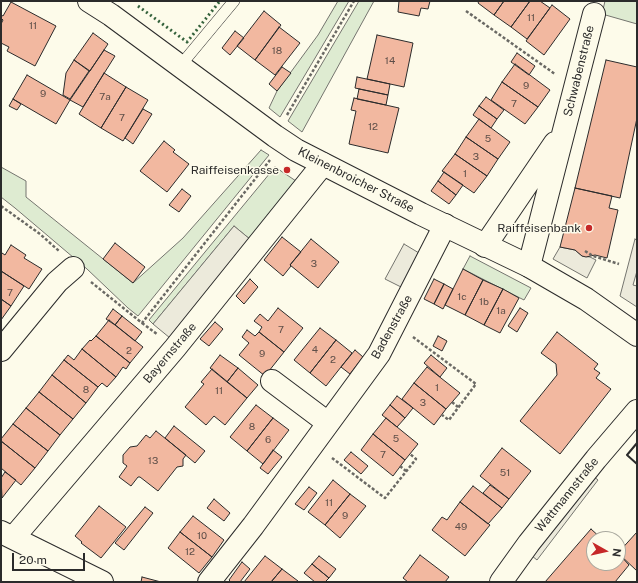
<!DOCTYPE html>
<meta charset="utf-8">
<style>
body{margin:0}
#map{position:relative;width:638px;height:583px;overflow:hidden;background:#fdfbea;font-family:"Public Sans",sans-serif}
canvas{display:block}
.frame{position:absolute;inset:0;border:2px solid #2b2b2b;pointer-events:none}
.north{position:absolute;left:586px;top:531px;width:40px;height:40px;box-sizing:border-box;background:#fdfbea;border:1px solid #a9a89e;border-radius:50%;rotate:98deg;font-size:11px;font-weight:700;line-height:16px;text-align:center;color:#2b2b2b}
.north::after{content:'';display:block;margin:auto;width:14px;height:18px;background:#c62828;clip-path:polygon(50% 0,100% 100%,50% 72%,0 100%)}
.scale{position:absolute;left:12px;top:553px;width:73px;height:18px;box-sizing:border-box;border:2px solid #2b2b2b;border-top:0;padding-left:5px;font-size:12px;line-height:14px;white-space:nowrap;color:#2b2b2b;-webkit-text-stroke:3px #fdfbea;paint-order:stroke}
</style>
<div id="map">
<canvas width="638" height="583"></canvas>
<div class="frame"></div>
<div class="north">N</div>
<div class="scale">20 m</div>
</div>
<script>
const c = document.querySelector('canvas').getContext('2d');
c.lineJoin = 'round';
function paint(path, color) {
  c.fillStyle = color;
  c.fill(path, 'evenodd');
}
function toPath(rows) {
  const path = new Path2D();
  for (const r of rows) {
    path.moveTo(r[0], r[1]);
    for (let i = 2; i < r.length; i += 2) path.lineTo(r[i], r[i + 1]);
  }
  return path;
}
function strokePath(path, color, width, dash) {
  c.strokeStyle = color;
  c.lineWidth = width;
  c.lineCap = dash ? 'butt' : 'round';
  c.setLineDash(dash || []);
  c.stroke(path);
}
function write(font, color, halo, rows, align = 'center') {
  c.font = font + ' "Public Sans",sans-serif';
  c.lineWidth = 3;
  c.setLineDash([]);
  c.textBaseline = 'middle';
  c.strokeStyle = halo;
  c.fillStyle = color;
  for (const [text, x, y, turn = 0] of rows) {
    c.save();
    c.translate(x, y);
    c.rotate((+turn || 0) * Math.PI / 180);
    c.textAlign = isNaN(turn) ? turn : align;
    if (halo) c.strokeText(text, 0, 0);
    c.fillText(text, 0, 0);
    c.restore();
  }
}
const green = toPath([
 [338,1,349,1,280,117,269,108,277,91,318,35,338,1],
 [359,1,374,1,302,132,288,121,359,1],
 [605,1,637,1,637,24,602,14,605,1],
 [261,150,269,155,138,316,128,308,87,269,15,208,1,197,1,167,26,181,26,197,133,283,183,238,261,150],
 [275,167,299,183,251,240,234,226,153,324,149,320,275,167],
 [470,256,531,288,524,300,463,269,470,256]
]);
paint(green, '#deebd1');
strokePath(green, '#74746e', 1);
const parking = toPath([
 [234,226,251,240,170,338,153,324,234,226],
 [635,239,637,241,637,271,633,285,637,286,637,307,620,296,635,239],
 [404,244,419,253,401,287,385,279,404,244],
 [560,247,575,250,582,256,590,257,596,260,587,278,553,259,560,247],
 [593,476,598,480,537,560,532,556,593,476]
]);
paint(parking, '#eceadb');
strokePath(parking, '#74746e', 1);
const building = toPath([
 [399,1,430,1,428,9,421,8,419,16,398,12,399,1],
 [479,1,504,1,494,15,478,3,479,1],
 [504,1,530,1,511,27,494,15,504,1],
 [530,1,540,1,550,8,527,39,511,27,530,1],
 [11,2,56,26,35,66,7,51,9,47,1,43,1,24,3,20,1,18,1,15,3,16,11,2],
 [552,5,570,19,544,55,526,41,552,5],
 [264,11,281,25,255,60,237,46,264,11],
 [279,27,300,43,275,75,255,60,279,27],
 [235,31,244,38,230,55,222,48,235,31],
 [93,33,108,44,90,71,74,60,93,33],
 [377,35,413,43,404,87,367,79,377,35],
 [104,50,115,56,83,107,70,100,104,50],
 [517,53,535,66,529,75,511,62,517,53],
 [74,60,89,71,70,99,63,95,66,73,74,60],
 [606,60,637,67,637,118,620,198,575,188,606,60],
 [515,64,550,90,538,107,502,82,515,64],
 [282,67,291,73,277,91,269,84,282,67],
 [104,73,126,87,101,128,79,114,104,73],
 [27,75,70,100,56,124,13,99,27,75],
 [357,77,390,84,388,95,355,88,357,77],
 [502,82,538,107,525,124,491,100,502,82],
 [126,87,148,100,123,141,101,128,126,87],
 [359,89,388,95,386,105,357,99,359,89],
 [486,97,504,110,497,119,479,106,486,97],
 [354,98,399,108,388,153,349,144,356,111,351,110,354,98],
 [13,99,21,104,17,110,9,106,13,99],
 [479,106,497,119,491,128,473,115,479,106],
 [143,109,152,114,133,144,125,138,143,109],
 [479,119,510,142,498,159,466,137,479,119],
 [466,137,498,159,487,176,455,154,466,137],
 [164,141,175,150,173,152,189,164,167,192,140,171,164,141],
 [455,154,487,176,474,193,442,171,455,154],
 [444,172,463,185,456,195,438,181,444,172],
 [438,181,456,195,449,204,431,191,438,181],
 [575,188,612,196,609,208,618,210,607,258,595,255,586,257,582,256,575,250,560,247,575,188],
 [182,189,191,196,179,212,169,205,182,189],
 [282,237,301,252,290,265,291,266,283,276,264,260,282,237],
 [311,239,339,262,318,288,290,265,311,239],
 [115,243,145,267,133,283,103,259,115,243],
 [11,245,26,255,24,258,42,269,29,289,1,271,1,255,2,253,5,255,11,245],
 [463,269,483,280,465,315,445,305,463,269],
 [1,271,24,286,11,306,1,299,1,271],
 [250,279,258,287,244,304,236,296,250,279],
 [434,279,444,284,434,304,424,299,434,279],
 [483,280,503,289,484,325,465,315,483,280],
 [444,284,453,289,443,309,434,304,444,284],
 [503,289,519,298,500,333,484,325,503,289],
 [1,299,11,306,1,320,1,299],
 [278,308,303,328,284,352,259,332,262,327,254,321,260,314,268,321,278,308],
 [520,308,528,313,517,332,508,326,520,308],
 [113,309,122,316,115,325,106,319,113,309],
 [122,316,142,332,135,341,115,325,122,316],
 [109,320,143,347,130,363,96,336,109,320],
 [215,322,223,329,209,346,200,339,215,322],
 [320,328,336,340,310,373,294,360,320,328],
 [247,330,255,336,259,332,284,352,265,376,239,355,249,343,242,337,247,330],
 [557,332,598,364,594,369,600,373,596,378,611,389,560,454,520,421,557,375,556,364,541,353,557,332],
 [96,336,130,363,126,369,123,367,116,377,82,349,90,340,91,341,96,336],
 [438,336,447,341,442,351,433,346,438,336],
 [336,340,352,353,326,386,310,373,336,340],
 [82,349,116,377,107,387,102,383,98,387,64,360,68,355,74,360,82,349],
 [355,350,363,357,350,374,341,367,355,350],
 [220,355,238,368,227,382,210,368,220,355],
 [431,355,447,368,440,377,424,363,431,355],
 [64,360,98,387,86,403,52,375,64,360],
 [427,367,460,393,446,409,414,383,427,367],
 [238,368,258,385,247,398,227,382,238,368],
 [212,369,247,398,225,425,214,416,206,425,185,407,204,384,201,382,212,369],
 [52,375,86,403,73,419,39,392,52,375],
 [414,383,446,409,434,425,402,399,414,383],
 [39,392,73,419,60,435,26,408,39,392],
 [397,396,413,408,405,418,390,405,397,396],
 [256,405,273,418,247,451,230,437,256,405],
 [390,405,405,418,397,427,382,415,390,405],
 [26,408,60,435,48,451,13,424,26,408],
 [273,418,289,430,263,464,247,451,273,418],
 [386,418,418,444,405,460,373,434,386,418],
 [13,424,48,451,35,468,1,441,1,439,13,424],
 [174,426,205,451,195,463,165,438,174,426],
 [156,431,186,455,183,459,183,466,177,467,158,491,140,477,138,477,131,486,119,477,127,466,123,463,123,455,130,447,137,446,146,435,150,438,156,431],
 [373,434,405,460,393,476,361,450,373,434],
 [1,441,35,468,21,485,1,468,1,441],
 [502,448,531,471,509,499,480,476,502,448],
 [273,450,282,457,268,474,260,468,273,450],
 [351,452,368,466,361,474,344,460,351,452],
 [5,472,16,480,2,498,1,478,5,472],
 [333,480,350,494,325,525,308,512,333,480],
 [490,485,509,499,502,508,483,493,490,485],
 [473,486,502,508,488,524,460,502,473,486],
 [309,487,317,493,304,510,295,504,309,487],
 [350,494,366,506,340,538,325,525,350,494],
 [214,499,230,513,224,521,207,508,214,499],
 [460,502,490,525,465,556,432,530,442,517,447,520,460,502],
 [99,506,126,527,101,558,81,543,82,542,75,536,99,506],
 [145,507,153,513,124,550,115,543,145,507],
 [193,516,224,540,212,557,180,532,193,516],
 [591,529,602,539,594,539,594,563,618,563,618,553,629,565,615,582,545,582,591,529],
 [180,532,212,557,199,573,168,548,180,532],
 [637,532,637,571,618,553,637,532],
 [420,555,449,577,445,582,408,582,403,578,420,555],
 [265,556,282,569,271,582,244,582,265,556],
 [319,556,336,569,329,578,312,564,319,556],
 [242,562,250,569,240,582,231,582,229,580,242,562],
 [312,564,329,578,325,582,315,582,304,573,312,564],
 [282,569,298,581,297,582,271,582,282,569],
 [142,577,161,582,141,582,142,577]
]);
paint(building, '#f2b8a0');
strokePath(building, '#2b2b2b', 1);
const lane = toPath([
 [180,66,234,1]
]);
const street = toPath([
 [485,246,555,143],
 [529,266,594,14],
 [1,350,57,282,73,268],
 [272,381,328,423],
 [1,532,102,582],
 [13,538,175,348,323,164],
 [209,582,253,526,379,354,445,225]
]);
const secondary = toPath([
 [89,1,111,15,275,136,296,150,421,214,529,266,586,299,637,335],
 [501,582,529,543,596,459,637,411]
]);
strokePath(lane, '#2b2b2b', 12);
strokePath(street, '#2b2b2b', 24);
strokePath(secondary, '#2b2b2b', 24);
strokePath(toPath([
 [466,11,555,74],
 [287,115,354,1],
 [1,206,40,234,59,251],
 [585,251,593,256,619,264],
 [91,282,142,323,270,160],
 [142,323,157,334],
 [413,337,476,384,449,420,442,415],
 [452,402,458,407],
 [332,458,385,498,416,459,410,454],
 [400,466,406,471]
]), '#6a6964', 2.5, [3, 2]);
strokePath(lane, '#fdfbea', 11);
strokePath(street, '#fdfbea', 22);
strokePath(secondary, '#fdfbea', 22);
strokePath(toPath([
 [138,6,187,42,220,1]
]), '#34623c', 3, [2, 3]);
strokePath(toPath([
 [637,443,627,455,637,464]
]), '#2b2b2b', 2);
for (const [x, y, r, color] of [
 [287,170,4,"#c62828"],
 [589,228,4,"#c62828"]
]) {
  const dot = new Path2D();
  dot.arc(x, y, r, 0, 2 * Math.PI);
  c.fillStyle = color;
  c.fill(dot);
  strokePath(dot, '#fdfbea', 1.5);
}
write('10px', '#5d4e48', null, [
 ["11",531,18],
 ["11",33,26],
 ["18",277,51],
 ["14",390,61],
 ["9",526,86],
 ["9",43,94],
 ["7a",105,97],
 ["7",514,104],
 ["7",122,118],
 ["12",373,127],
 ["5",488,139],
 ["3",476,157],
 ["1",465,174],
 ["3",314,264],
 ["7",10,293],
 ["1c",462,297],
 ["1b",484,302],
 ["1a",501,311],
 ["7",281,330],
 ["4",315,350],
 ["2",129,351],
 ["9",262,354],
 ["2",333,360],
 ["1",437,388],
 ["8",86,390],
 ["11",219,391],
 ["3",423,403],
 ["8",252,427],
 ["5",396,439],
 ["6",268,440],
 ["7",383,455],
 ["13",153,461],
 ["51",505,473],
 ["11",329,503],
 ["9",345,516],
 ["49",461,527],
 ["10",202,536],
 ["12",190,552]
]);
write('12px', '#2b2b2b', '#fdfbea', [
 ["Schwabenstraße",579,71,-76],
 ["Kleinenbroicher Straße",356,180,27],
 ["Badenstraße",392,327,-61],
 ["Bayernstraße",170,353,-50],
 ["Wattmannstraße",567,495,-51]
]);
write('12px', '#2b2b2b', '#fdfbea', [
 ["Raiffeisenkasse",279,170],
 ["Raiffeisenbank",581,228]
], 'right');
</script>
